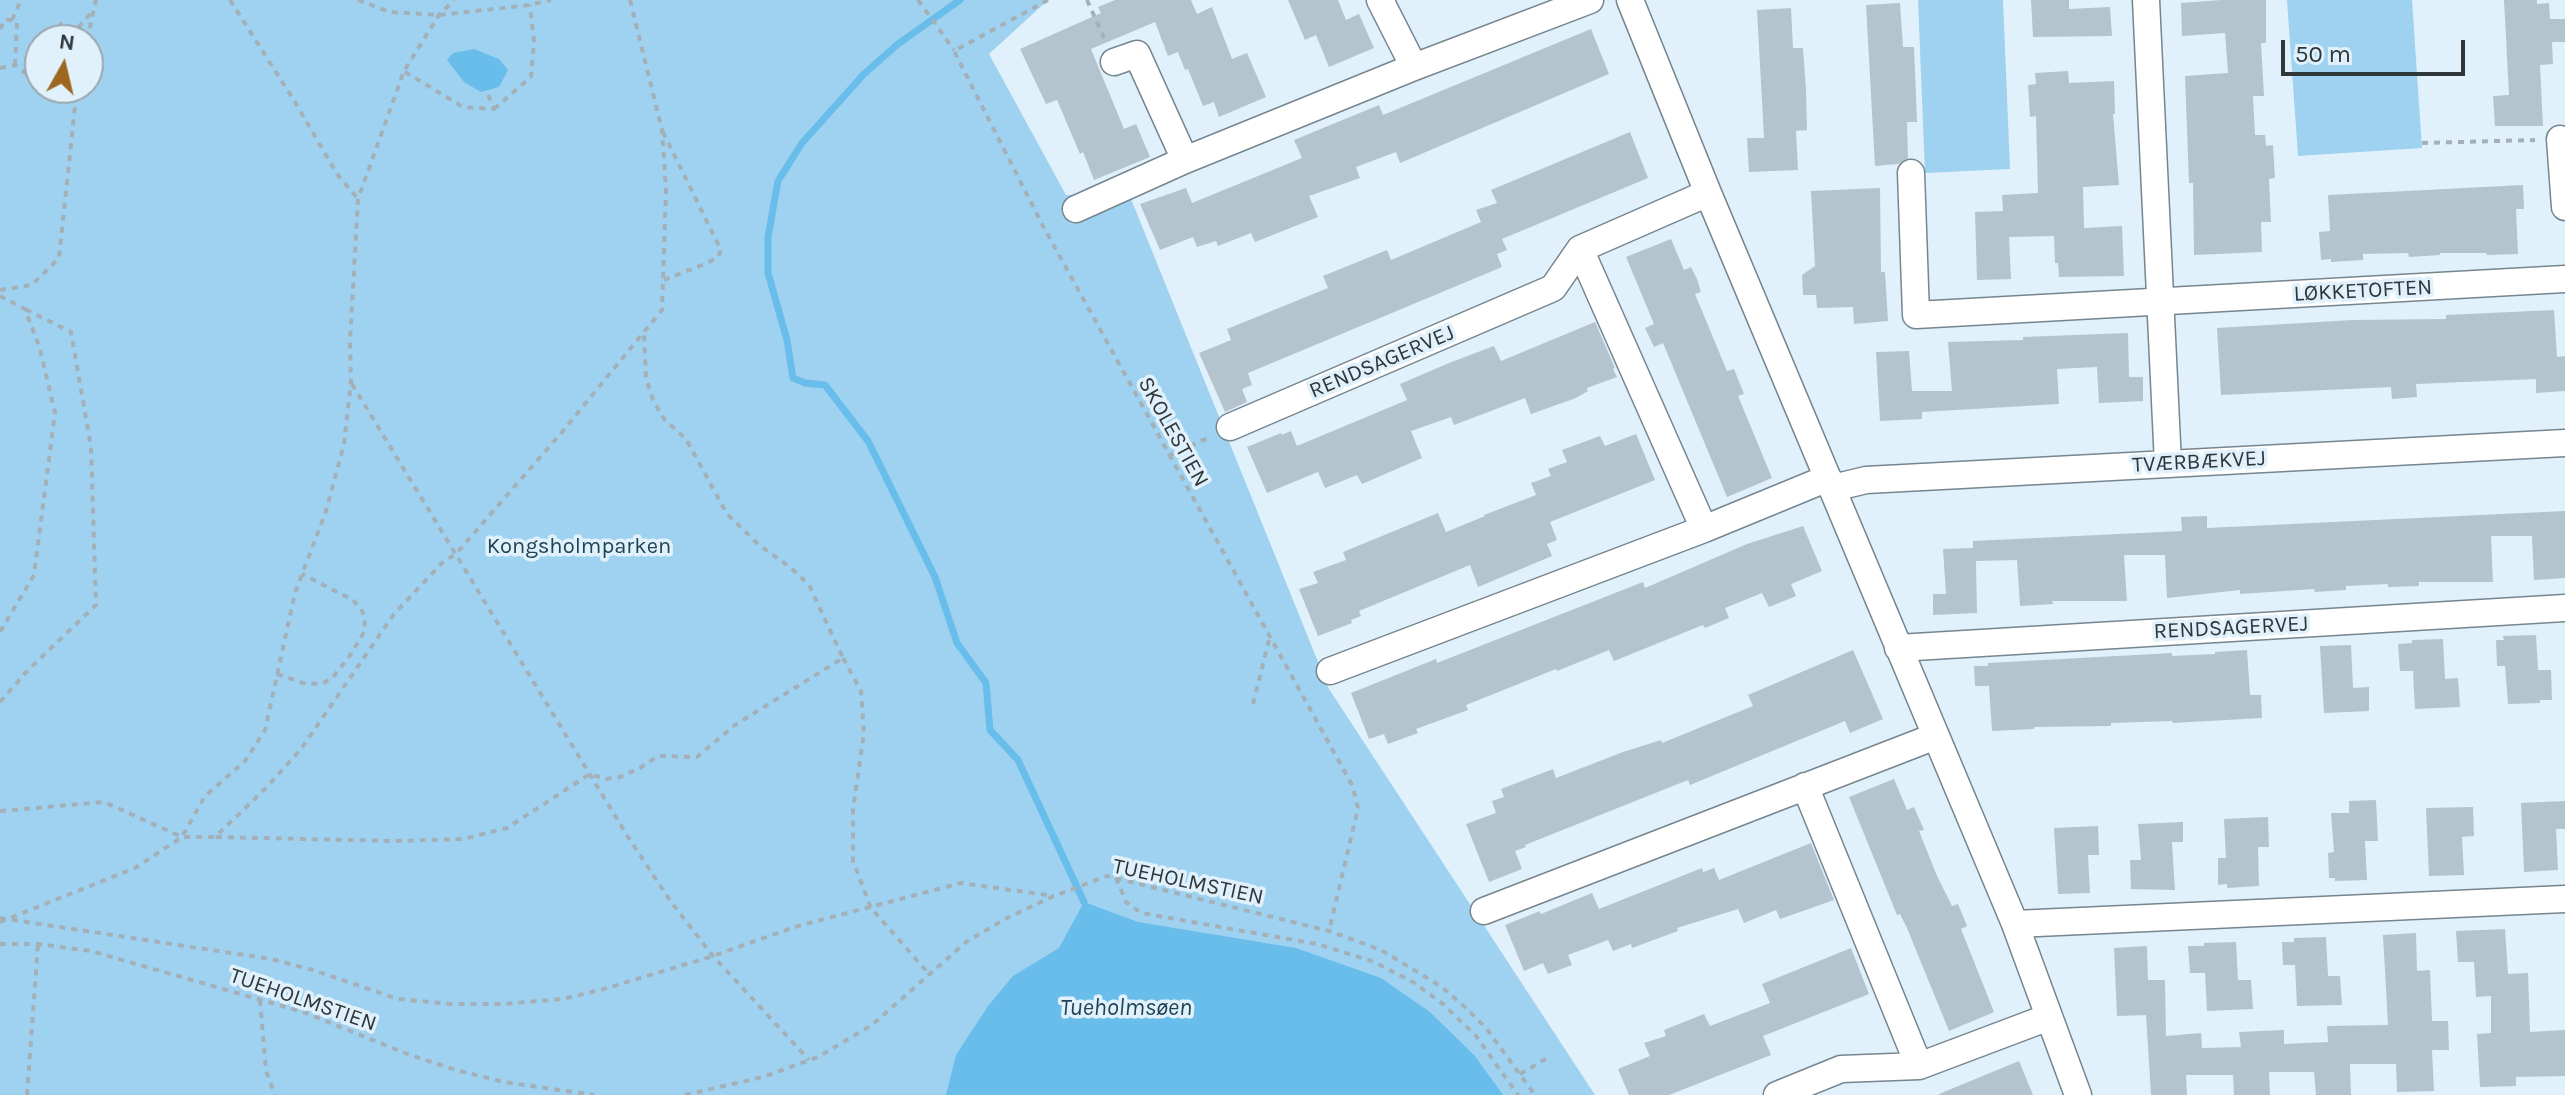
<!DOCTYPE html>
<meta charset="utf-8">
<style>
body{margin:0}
#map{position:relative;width:2565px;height:1095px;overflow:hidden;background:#e0f1fb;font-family:Karla,sans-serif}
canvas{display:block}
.north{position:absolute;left:24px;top:24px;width:80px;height:80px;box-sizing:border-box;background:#e0f1fb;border:2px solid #9aa7ae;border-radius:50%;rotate:8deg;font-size:22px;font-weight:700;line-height:32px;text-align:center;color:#30373b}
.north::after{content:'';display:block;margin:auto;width:28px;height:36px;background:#9d6720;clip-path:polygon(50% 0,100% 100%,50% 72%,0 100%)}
.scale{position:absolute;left:2281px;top:40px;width:184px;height:36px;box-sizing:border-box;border:4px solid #30373b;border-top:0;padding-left:10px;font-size:24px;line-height:28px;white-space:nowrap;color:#30373b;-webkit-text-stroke:6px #e0f1fb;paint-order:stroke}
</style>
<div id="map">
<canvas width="2565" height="1095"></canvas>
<div class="north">N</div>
<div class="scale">50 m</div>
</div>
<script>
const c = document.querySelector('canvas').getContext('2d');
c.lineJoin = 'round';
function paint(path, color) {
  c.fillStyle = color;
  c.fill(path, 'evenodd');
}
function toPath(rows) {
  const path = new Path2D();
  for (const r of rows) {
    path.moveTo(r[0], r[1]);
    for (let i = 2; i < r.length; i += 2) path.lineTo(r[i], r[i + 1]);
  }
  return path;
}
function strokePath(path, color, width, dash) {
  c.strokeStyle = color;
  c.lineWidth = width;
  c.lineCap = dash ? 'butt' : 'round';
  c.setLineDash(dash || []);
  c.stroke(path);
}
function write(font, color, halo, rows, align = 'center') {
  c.font = font + ' Karla,sans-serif';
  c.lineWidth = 7;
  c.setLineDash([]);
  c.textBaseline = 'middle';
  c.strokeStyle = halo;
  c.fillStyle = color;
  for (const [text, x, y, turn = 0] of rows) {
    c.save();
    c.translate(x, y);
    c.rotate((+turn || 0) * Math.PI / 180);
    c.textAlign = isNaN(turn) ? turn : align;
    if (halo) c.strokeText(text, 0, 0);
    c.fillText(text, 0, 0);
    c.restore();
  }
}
paint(toPath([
 [0,0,1048,0,989,54,1066,195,1129,194,1329,689,1595,1095,0,1095],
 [40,40,88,40,88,88,40,88],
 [1918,0,2003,0,2010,169,1925,173],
 [2287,0,2412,0,2422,148,2298,156]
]), '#9fd2f0');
paint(toPath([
 [474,49,499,59,508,70,499,87,481,92,464,82,447,60,453,53],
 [1084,902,1138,922,1296,948,1381,978,1430,1012,1475,1056,1503,1095,946,1095,956,1055,988,1006,1013,976,1059,948]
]), '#68bdeb');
strokePath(toPath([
 [960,0,898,44,864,74,802,143,778,181,768,237,768,273,787,340,793,378,805,383,825,385,868,441,935,577,957,643,986,683,990,730,1018,760,1084,902]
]), '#68bdeb', 7);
paint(toPath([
 [1115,0,1191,0,1197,14,1212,7,1232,59,1247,53,1266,97,1219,117,1214,102,1203,106,1188,69,1185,70,1178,52,1168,56,1155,22,1091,49,1124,129,1136,124,1150,157,1094,180,1083,152,1080,154,1057,100,1046,104,1020,49,1101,13,1098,7],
 [1288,0,1338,0,1346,20,1359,14,1374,48,1329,67,1316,35,1305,40],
 [2031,0,2069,0,2069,9,2110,7,2112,36,2033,37],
 [2221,0,2266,0,2266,43,2261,43,2264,96,2253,96,2255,135,2265,135,2266,146,2273,145,2275,178,2269,179,2271,222,2261,222,2262,252,2194,255,2193,183,2189,183,2185,76,2228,73,2225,33,2182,36,2181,3],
 [2504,0,2537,0,2537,4,2549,3,2550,19,2565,19,2565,42,2552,42,2553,64,2540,65,2543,126,2495,126,2493,96,2509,95],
 [1900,3,1903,47,1914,47,1917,122,1907,122,1908,158,1898,164,1875,166,1866,5],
 [1791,8,1793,48,1803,48,1806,89,1807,130,1796,131,1798,170,1749,172,1747,138,1764,138,1757,10],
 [1591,29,1609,74,1400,163,1396,152,1356,167,1360,178,1309,196,1318,217,1255,242,1251,233,1218,246,1216,241,1197,247,1193,237,1160,250,1140,204,1186,188,1192,203,1302,158,1294,140,1379,105,1383,115],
 [2068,71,2069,83,2114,81,2115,114,2113,114,2119,185,2083,187,2084,228,2122,226,2124,276,2059,277,2058,263,2055,263,2054,236,2009,237,2011,279,1977,280,1975,212,2003,211,2002,195,2038,193,2036,116,2030,117,2028,85,2036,84,2035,73],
 [1630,132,1648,178,1502,239,1507,250,1497,254,1502,267,1248,373,1252,385,1242,389,1247,402,1225,412,1199,353,1231,340,1227,329,1328,288,1323,276,1387,250,1391,260,1481,222,1476,210,1497,203,1491,190],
 [2523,185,2524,209,2516,209,2518,254,2487,255,2486,253,2440,253,2440,255,2409,257,2408,253,2363,254,2363,260,2331,262,2331,259,2321,260,2319,232,2330,231,2328,195],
 [1880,188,1881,272,1885,272,1888,321,1854,324,1853,307,1817,308,1816,295,1803,295,1802,275,1815,266,1811,191],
 [1671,239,1684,270,1691,267,1697,279,1701,292,1695,294,1727,371,1734,369,1744,394,1738,396,1772,478,1727,497,1663,343,1654,347,1645,328,1654,324,1626,257],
 [2554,310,2557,357,2565,356,2565,391,2536,393,2536,379,2416,384,2417,397,2392,399,2391,387,2221,395,2217,328,2353,320,2446,319,2446,315],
 [1595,322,1615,368,1613,369,1617,377,1587,388,1588,391,1576,398,1531,414,1525,398,1454,425,1451,417,1411,431,1422,458,1362,484,1357,475,1325,488,1318,472,1267,493,1247,447,1281,433,1282,435,1291,431,1297,446,1407,400,1400,384,1449,363,1494,346,1501,361],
 [2128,333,2129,377,2143,377,2143,401,2099,403,2097,367,2057,369,2059,404,1922,412,1922,419,1880,421,1876,352,1909,351,1912,391,1952,391,1948,342,2023,340,2023,337],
 [1636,434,1655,480,1550,522,1557,540,1547,544,1552,556,1478,587,1470,565,1359,611,1361,616,1351,620,1352,623,1318,636,1299,589,1318,583,1313,572,1346,560,1343,552,1438,513,1446,532,1485,516,1484,515,1536,495,1531,483,1551,476,1548,469,1567,462,1562,450,1600,436,1605,446],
 [2565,511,2565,578,2534,580,2532,536,2491,536,2493,582,2419,582,2419,586,2388,587,2388,584,2346,586,2346,590,2315,592,2314,589,2240,594,2240,590,2167,598,2165,555,2124,555,2127,601,2052,601,2053,604,2020,606,2017,560,1976,561,1977,613,1933,615,1933,594,1946,594,1943,549,1973,548,1973,541,2182,531,2181,517,2207,516,2207,528],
 [1803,526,1822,571,1791,584,1796,596,1769,607,1762,593,1725,608,1729,618,1705,628,1703,625,1614,661,1609,650,1557,671,1556,669,1466,705,1468,710,1416,729,1418,733,1388,744,1384,734,1369,739,1351,693,1436,659,1437,663,1643,582,1645,588,1747,544],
 [2536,635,2538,670,2551,670,2552,700,2540,700,2540,703,2508,704,2505,666,2497,666,2496,640,2504,640,2503,636],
 [2443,639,2445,679,2458,678,2460,707,2415,709,2413,671,2400,671,2398,644,2412,643,2412,640],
 [2351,645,2353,688,2369,687,2369,711,2324,713,2320,646],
 [1853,650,1883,719,1850,733,1845,721,1690,785,1688,780,1525,845,1526,847,1515,851,1522,869,1489,882,1466,824,1496,813,1492,801,1504,797,1501,789,1553,769,1556,778,1623,752,1661,740,1662,743,1753,706,1748,695],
 [2247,650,2250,695,2261,695,2262,718,2173,723,2172,721,2111,723,2111,726,2034,727,2034,729,1992,731,1989,686,1975,686,1974,666,1988,666,1988,663,2172,653,2172,656,2215,654,2215,652],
 [1894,779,1907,810,1914,807,1924,830,1919,831,1937,876,1952,906,1958,904,1967,926,1961,929,1994,1012,1949,1031,1907,928,1900,914,1897,915,1849,797],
 [2376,800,2378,841,2365,841,2367,880,2335,881,2335,878,2329,878,2328,853,2334,852,2331,813,2349,813,2349,801],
 [2565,801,2565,829,2556,829,2558,870,2524,872,2521,803],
 [2473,807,2474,836,2462,837,2464,875,2429,876,2426,808],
 [2268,817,2269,847,2258,847,2259,886,2227,888,2227,884,2218,885,2218,858,2226,858,2224,819],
 [2183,822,2183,842,2172,842,2175,890,2131,889,2130,860,2141,860,2138,824],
 [2098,826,2099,855,2088,855,2090,893,2058,894,2054,828],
 [1811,843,1834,900,1780,919,1776,910,1744,923,1738,909,1677,928,1678,931,1632,948,1631,944,1613,951,1608,940,1568,955,1572,965,1548,974,1543,963,1524,971,1505,925,1540,911,1541,914,1592,893,1599,909,1702,868,1703,872,1714,868,1719,880],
 [2505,929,2508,974,2528,973,2530,1032,2565,1030,2565,1076,2516,1077,2516,1086,2480,1087,2477,1034,2491,1033,2491,996,2476,997,2474,962,2458,962,2456,931],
 [2416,933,2417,971,2430,970,2432,1021,2448,1021,2449,1050,2432,1050,2434,1091,2397,1092,2396,1064,2350,1064,2351,1095,2316,1095,2314,1072,2269,1072,2270,1095,2234,1095,2233,1075,2186,1075,2187,1095,2151,1095,2146,1015,2117,1016,2114,948,2147,946,2148,980,2165,980,2166,1036,2201,1033,2202,1048,2241,1047,2239,1032,2284,1030,2284,1044,2328,1042,2327,1026,2388,1025,2383,935],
 [2326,937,2328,976,2340,976,2342,1005,2297,1006,2295,965,2283,965,2282,942,2294,942,2294,938],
 [2236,942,2238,980,2251,980,2253,1009,2207,1011,2205,973,2190,973,2188,946,2204,946,2204,943],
 [1851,948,1869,994,1763,1036,1771,1055,1669,1095,1629,1095,1618,1069,1650,1056,1644,1043,1666,1036,1664,1030,1704,1014,1710,1026,1770,1003,1762,984],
 [2019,1061,2033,1095,1939,1095,1939,1094]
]), '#b4c4ce');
const minor = toPath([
 [1380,0,1414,67],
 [1630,0,1708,193,2015,924,2078,1095],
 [2146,0,2168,464],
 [1114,62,1137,54,1185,160],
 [2560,139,2565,207],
 [1911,173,1916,315,2565,279],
 [1076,209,1185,160,1414,67,1590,0],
 [1580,249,1704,529],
 [1230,427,1553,288,1580,249,1708,193],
 [1833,488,1866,480,2565,443],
 [1898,648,2565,608],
 [1330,671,1704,529,1828,478],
 [1805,786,1919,1066],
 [1484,911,1936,736],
 [2015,924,2565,899],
 [1777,1095,1841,1069,1919,1066,2049,1017]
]);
strokePath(minor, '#76858e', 29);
strokePath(toPath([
 [230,0,295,102,337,174,358,199],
 [358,0,390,12,439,15,530,5,551,0],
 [630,0,662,130,666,189,662,310,562,432,456,554,443,562,394,614,301,749,264,790,215,837,395,841,463,839,507,828,590,774,606,779,620,777,640,768,658,756,697,757,735,725,843,658,809,585,791,568,759,545,727,514,686,439,664,419,653,400,646,378,644,333],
 [918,0,954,50],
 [1048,0,954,51,1043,226,1352,785,1358,808,1329,931],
 [1087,0,1104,38],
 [12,20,21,0],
 [0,29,6,19,17,22,15,65],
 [55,40,61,24,77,29,91,13,93,14],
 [87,40,96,0],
 [0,68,15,65,33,79,40,79],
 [405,72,463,107,494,109,487,92],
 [494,109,531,77,534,42,530,5],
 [663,132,721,250,718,257,707,263,664,280],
 [2422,143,2535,140],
 [0,290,32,285,59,258,77,88],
 [0,296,25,309,40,349,55,413,34,575,0,632],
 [352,384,628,837,671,902,713,956,809,1060],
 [1168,456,1210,437],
 [843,658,861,691,864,733,853,809,853,861,871,908,929,974],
 [277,674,303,683,322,684,333,677,351,654,364,632,365,618,361,609,353,600,302,574],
 [0,702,27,671,96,605,91,447,71,332,25,309],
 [1253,704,1269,640],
 [0,811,104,802,182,837,215,837],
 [1116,878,1126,902,1141,913,1317,944,1372,961,1413,982,1443,1004,1476,1036,1518,1095],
 [0,918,271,959,313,970,398,999,451,1004,504,1004,563,999,604,989,713,956,798,926,961,883,1054,896],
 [0,922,135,868,182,837,205,796,245,761,265,730,295,593,326,511,344,444,351,382,350,342,358,199,404,71,439,15,454,0],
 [0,944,38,944,91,951,303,1012,410,1055,456,1070,504,1082,594,1095],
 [260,1000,266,1071,275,1095],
 [1520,1074,1549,1057],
 [27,1095,38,944],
 [685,1095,763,1077,818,1057,872,1025,966,942,1005,919,1054,896,1107,876,1329,931,1381,950,1442,987,1467,1009,1486,1028,1535,1095]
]), '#a3b0b8', 4, [6, 6]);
strokePath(minor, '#fff', 26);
write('22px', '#30373b', '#e0f1fb', [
 ["LØKKETOFTEN",2363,291,-3],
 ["RENDSAGERVEJ",1382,362,-23],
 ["SKOLESTIEN",1173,432,61],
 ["TVÆRBÆKVEJ",2199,462,-3],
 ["RENDSAGERVEJ",2231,628,-3],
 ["TUEHOLMSTIEN",1188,882,12],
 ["TUEHOLMSTIEN",303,1000,19]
]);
write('22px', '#1e4457', '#e0f1fb', [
 ["Kongsholmparken",579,547]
]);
write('italic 24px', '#1e4357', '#e0f1fb', [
 ["Tueholmsøen",1126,1008]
]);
</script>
